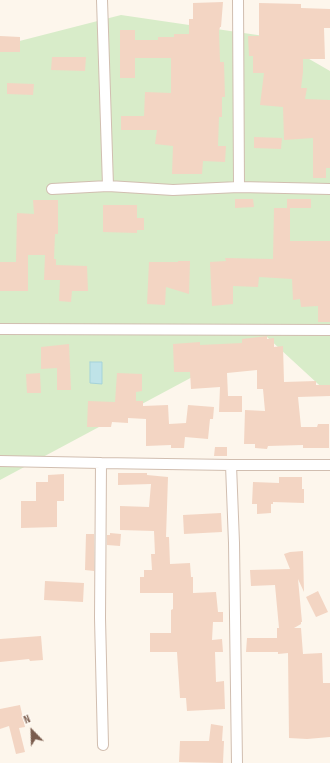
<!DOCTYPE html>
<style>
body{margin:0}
#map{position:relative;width:330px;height:763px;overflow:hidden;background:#fdf6ec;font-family:"Sofia Sans Condensed",sans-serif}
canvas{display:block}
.north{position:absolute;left:12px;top:711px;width:40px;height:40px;-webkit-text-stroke:3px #fffaf3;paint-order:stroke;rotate:337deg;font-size:11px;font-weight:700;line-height:16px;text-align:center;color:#7a5c4d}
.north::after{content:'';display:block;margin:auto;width:14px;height:18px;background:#7a5c4d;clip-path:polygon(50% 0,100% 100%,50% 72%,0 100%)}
</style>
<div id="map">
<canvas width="330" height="763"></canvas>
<div class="north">N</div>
</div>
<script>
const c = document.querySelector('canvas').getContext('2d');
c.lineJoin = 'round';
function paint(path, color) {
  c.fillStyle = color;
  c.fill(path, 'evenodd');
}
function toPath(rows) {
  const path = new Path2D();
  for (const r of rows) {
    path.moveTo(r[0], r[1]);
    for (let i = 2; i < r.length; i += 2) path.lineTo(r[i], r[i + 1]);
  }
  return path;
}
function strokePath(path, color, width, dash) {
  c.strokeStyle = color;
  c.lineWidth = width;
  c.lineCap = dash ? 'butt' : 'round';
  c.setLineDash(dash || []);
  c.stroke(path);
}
paint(toPath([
 [121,15,271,37,330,71,330,395,267,337,0,480,0,46]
]), '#d8ecc9');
const water = toPath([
 [90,362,102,362,102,384,90,383,90,362]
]);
paint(water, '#bfe3e8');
strokePath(water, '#a5d3da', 1);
paint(toPath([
 [223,2,221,27,220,27,219,31,220,62,224,62,225,97,222,97,222,117,219,117,218,146,226,146,225,162,203,161,202,174,172,174,173,146,155,144,157,130,121,130,121,116,144,116,145,92,171,93,171,58,135,58,135,78,120,78,120,30,135,30,135,40,158,40,158,37,174,37,174,34,189,34,189,19,193,19,193,3],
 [259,3,301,4,301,8,330,9,330,28,324,28,325,59,303,59,303,72,301,88,307,88,305,99,330,100,330,168,326,168,326,178,313,178,313,138,284,140,283,107,260,105,264,73,253,73,253,56,249,56,248,36,259,36],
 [0,36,20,37,20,52,0,52],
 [52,57,86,57,85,71,51,70],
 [7,83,34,84,33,95,7,94],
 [254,137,282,138,281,149,254,148],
 [235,199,253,199,254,207,235,208],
 [287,199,311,199,311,208,287,208],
 [33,200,58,200,58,234,55,234,54,259,56,259,56,265,87,266,88,291,72,291,71,302,59,301,60,280,44,280,45,255,28,255,28,291,0,291,0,262,16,262,17,213,34,214],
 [103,205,137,205,137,218,144,218,144,230,137,230,137,233,103,232],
 [274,208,290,208,290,241,330,241,330,322,318,322,318,306,301,307,300,299,293,300,292,279,259,277,258,287,233,286,233,304,212,306,210,262,226,261,225,258,273,259],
 [178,261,190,261,189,294,166,287,165,305,147,304,149,262,178,262],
 [267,336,267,339,274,338,274,347,283,346,284,382,316,381,316,385,330,385,330,396,298,397,301,427,317,427,318,424,329,424,329,448,303,448,303,445,268,446,267,449,255,448,255,444,244,444,245,410,265,411,263,389,257,389,257,370,227,373,228,396,242,396,242,412,219,412,220,387,191,389,190,372,174,372,173,344,200,342,200,345,242,343,242,339],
 [69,344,71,390,57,390,57,368,41,369,41,347],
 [40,373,41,393,27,393,26,374],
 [117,373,142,374,142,391,136,392,136,401,143,401,143,406,168,405,169,424,186,423,188,405,214,407,213,419,210,419,208,439,185,437,184,448,171,448,171,445,146,446,146,419,128,418,128,423,112,422,111,427,87,427,88,401,115,402],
 [215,447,227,447,227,456,214,456],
 [118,473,147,473,147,475,168,477,166,537,169,537,170,564,190,563,191,577,193,577,193,593,216,592,218,612,223,612,223,622,213,622,212,640,222,639,223,652,215,652,216,682,224,681,225,709,187,711,186,698,180,698,177,652,150,652,150,633,171,633,171,610,173,609,173,593,140,593,140,577,144,577,144,570,152,570,151,554,155,554,154,531,120,530,120,506,149,507,151,484,118,485],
 [64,474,64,501,57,501,57,527,21,528,21,501,36,501,36,482,48,482,48,475],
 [279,477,302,477,302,489,304,489,304,503,273,502,273,504,271,504,271,513,257,514,257,504,252,504,253,482,279,483],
 [221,513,222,532,184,534,183,515],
 [110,533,121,534,120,546,107,545,107,535,110,535],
 [86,534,94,534,94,571,85,570],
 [303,551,304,592,298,579,302,622,301,622,301,624,294,628,301,628,303,654,322,653,323,683,330,683,330,737,307,739,289,738,288,653,278,654,278,652,246,652,247,638,277,638,277,628,279,628,275,585,251,586,250,570,290,569,284,554,290,552],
 [45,581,84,583,83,602,44,600],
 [318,591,328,612,316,617,306,597],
 [41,636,43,660,30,661,29,659,0,662,0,639],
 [20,705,25,727,19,728,25,752,16,754,9,726,0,729,0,709],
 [211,724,223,726,222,741,224,741,223,763,179,762,180,741,209,741]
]), '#f3d5c3');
const minor = toPath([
 [102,0,108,186],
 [238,0,239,187],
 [52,189,108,186,173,190,239,187,330,189],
 [0,329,330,330],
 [0,461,101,463],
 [103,745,100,618,101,463,231,465],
 [237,763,234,543,231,465,330,465]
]);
strokePath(minor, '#d1beb0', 12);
strokePath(minor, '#fff', 10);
</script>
